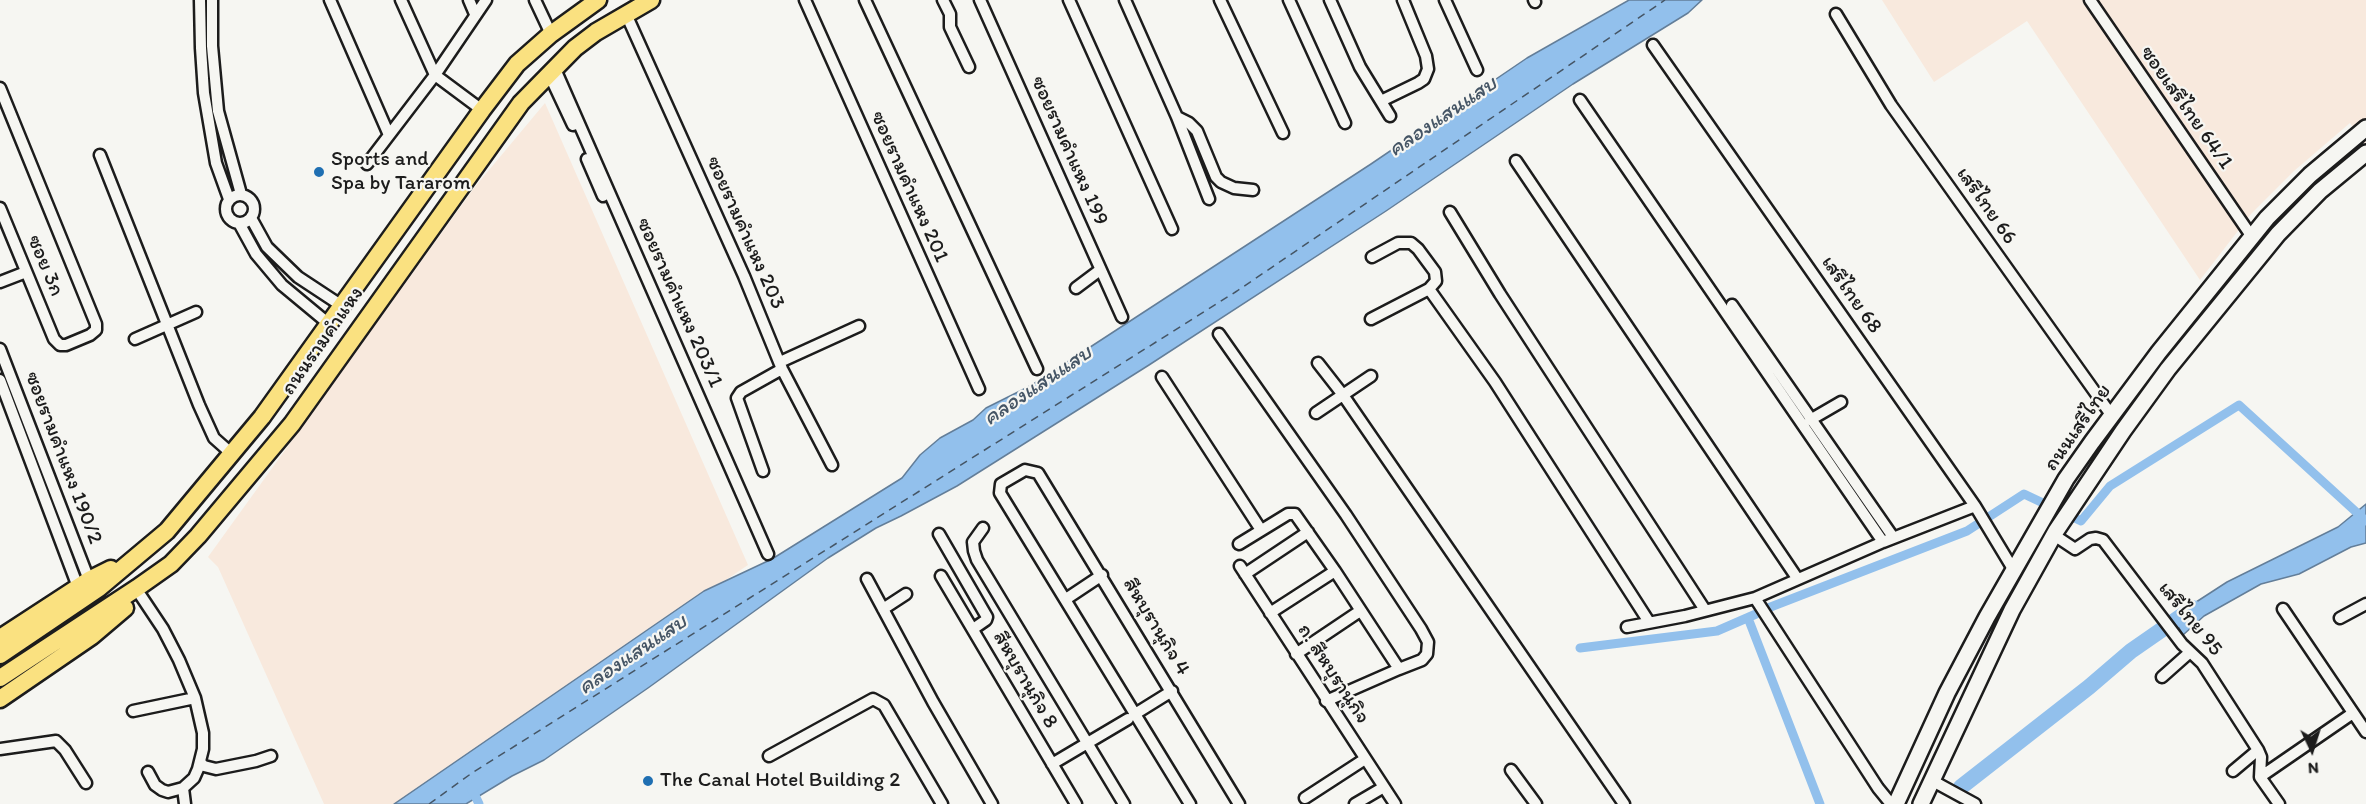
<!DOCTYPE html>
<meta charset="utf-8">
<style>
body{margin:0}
#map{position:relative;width:2366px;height:804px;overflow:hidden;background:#f6f6f2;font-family:Itim,sans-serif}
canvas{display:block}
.north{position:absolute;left:2282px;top:720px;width:60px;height:60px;-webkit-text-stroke:4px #f6f6f2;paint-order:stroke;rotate:176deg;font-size:16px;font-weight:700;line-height:24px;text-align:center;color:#1c1c1c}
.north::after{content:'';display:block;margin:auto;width:21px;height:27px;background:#1c1c1c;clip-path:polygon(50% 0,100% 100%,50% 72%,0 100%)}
</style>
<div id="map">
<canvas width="2366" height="804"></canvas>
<div class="north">N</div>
</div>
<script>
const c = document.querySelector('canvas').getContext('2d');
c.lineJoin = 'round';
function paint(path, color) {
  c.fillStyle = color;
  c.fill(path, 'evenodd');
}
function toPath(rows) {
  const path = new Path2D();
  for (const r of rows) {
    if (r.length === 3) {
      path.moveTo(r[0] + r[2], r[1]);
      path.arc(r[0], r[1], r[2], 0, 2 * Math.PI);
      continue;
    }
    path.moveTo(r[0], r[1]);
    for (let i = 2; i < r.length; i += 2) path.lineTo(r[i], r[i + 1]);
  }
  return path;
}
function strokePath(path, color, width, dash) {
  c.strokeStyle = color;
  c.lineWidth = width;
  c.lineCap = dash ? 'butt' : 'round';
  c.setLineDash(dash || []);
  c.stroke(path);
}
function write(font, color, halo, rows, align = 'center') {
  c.font = font + ' Itim,"Playpen Sans Thai",sans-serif';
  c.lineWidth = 4.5;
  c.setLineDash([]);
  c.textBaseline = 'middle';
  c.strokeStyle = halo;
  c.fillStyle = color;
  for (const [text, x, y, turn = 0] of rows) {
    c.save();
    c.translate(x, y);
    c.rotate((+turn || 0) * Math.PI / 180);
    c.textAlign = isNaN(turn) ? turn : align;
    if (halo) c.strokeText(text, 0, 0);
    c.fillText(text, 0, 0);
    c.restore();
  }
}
paint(toPath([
 [1882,0,2366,0,2366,147,2350,123,2294,171,2251,214,2200,280,2027,21,1934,82],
 [545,103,748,565,394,804,324,804,218,567,208,557,474,188]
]), '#f8e9dd');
const water = toPath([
 [1629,0,1702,0,1688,13,1573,84,1386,211,1149,365,957,486,901,516,876,528,828,558,648,688,544,760,512,776,466,804,394,804,704,591,772,559,902,478,920,455,940,438,973,420,986,408,1032,385,1371,164,1527,58,1629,0],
 [2366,504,2366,543,2351,547,2299,574,2261,584,2204,616,2183,635,2173,617,2227,582,2338,527,2366,504]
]);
paint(water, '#92c0ec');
strokePath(water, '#637e99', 1.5);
strokePath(toPath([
 [1768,608,1967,531,2024,494,2081,521,2110,486,2239,405,2366,521],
 [1748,618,1820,804],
 [1580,648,1717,631,1756,614],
 [471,787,479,804]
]), '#92c0ec', 9);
strokePath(toPath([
 [1961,787,2089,687,2131,651,2193,608]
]), '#92c0ec', 16);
strokePath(toPath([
 [429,804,472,773,1237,291,1665,0]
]), '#455565', 1.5, [8, 6]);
const street = toPath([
 [200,0,201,48,204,93,216,163,229,199],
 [212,0,212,46,218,111,241,194],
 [330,0,389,135],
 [401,0,435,75,482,110],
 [469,0,475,14],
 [535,0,551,34],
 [805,0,979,389],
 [865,0,1037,369],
 [943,0,950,14,950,27,969,67],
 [980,0,1122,317],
 [1069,0,1172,229],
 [1125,0,1177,117,1209,199],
 [1220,0,1283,133],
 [1289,0,1345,123],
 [1330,0,1360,67,1390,116],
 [1445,0,1477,70],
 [1534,0,1535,2],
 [2090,0,2252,237],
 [626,14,744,276,782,369,832,465],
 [1836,14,1891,105,2112,416],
 [1653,45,1975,506,2013,569],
 [555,69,768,554],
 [549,74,573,125],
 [0,88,96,324,96,330,90,335,66,345,60,345,54,339,0,208],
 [1580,100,1883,542],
 [1381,101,1418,83,1424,79,1428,69,1426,56,1403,0],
 [1177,117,1189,123,1197,131,1216,177,1221,182,1234,188,1253,190],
 [100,155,199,405,214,438,232,454],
 [587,159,603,196],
 [1516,161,1797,578],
 [367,164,435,75,486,0],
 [240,209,14],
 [1450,212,1500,294,1705,610],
 [251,218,267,247,298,277,342,306],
 [239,223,256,254,282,285,329,324],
 [1372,257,1398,243,1411,243,1418,249,1435,272,1436,281,1429,289],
 [0,282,26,272],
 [1076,288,1100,270],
 [1732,305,1893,537],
 [1371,319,1429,289,1495,382,1649,622],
 [1219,334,1346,515,1421,629,1428,642,1427,654,1422,660,1399,669],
 [135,339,196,312],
 [0,349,89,580],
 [780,362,859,326],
 [1318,363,1343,395,1624,804],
 [1162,377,1261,530],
 [0,380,78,587],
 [1316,413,1371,376],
 [1810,420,1841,402],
 [763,471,737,398,741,392,782,369],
 [983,528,973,542,974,551,977,560,1124,804],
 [939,534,987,617,986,620,973,629],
 [2054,535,2075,549,2090,539,2096,538,2103,540,2182,644,2202,663,2258,750,2261,757,2260,777],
 [1239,544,1288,514,1295,514,1335,571,1399,669,1326,701],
 [1240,566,1395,804],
 [1245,574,1308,532],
 [941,576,1076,804],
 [867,579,933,702,992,804],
 [141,596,163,629,179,660,195,698,203,733,203,749,198,769,194,778,183,788,168,792,162,790,155,785,148,772],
 [1755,598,1878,788,1891,804],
 [1066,599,1102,575],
 [883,609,906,594],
 [2283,609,2366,732],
 [1270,613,1335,571],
 [2340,618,2366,604],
 [1627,627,1685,616,1755,598,1883,542,1975,506],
 [1296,654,1360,611],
 [2162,677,2189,653],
 [133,711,195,698],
 [1135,714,1172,691],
 [0,749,56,741,65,750,86,783],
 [769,756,873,699,884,705,942,804],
 [200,762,204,766,216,769,256,761,271,756],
 [1052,764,1128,719],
 [1511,770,1536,804],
 [2233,771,2258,750],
 [1931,780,1975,804],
 [183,788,185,804],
 [1305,798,1365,759],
 [1190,804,1000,493,1001,484,1025,470,1038,473,1239,804],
 [1355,804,1384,787],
 [2279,804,2260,777,2353,713]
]);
const secondary = toPath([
 [1896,804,1947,693,1987,617,2066,479,2092,442,2159,352,2267,218,2310,175,2366,128],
 [1921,804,2012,610,2056,531,2123,431,2168,369,2278,234,2320,191,2366,153]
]);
const primary = toPath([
 [0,638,89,580,111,569],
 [0,655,99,588,167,531,262,417,482,110,517,64,551,34,598,0],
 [0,678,137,588,171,564,198,536,292,424,521,103,575,48,596,32,651,0],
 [0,699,92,636,125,608]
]);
strokePath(street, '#1c1c1c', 15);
strokePath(secondary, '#1c1c1c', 20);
strokePath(primary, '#1c1c1c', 21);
strokePath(street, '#f6f6f2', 10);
strokePath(secondary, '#f6f6f2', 15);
strokePath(primary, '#fae180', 16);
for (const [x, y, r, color] of [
 [319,172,6,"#1f6fb2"],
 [648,781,6,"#1f6fb2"]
]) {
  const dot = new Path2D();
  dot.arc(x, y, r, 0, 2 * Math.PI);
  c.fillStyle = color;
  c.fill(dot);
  strokePath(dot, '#f6f6f2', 2);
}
write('21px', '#1c1c1c', '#f6f6f2', [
 ["ซอยเสรีไทย 64/1",2186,108,55],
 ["ซอยรามคำแหง 199",1069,151,66],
 ["ซอยรามคำแหง 201",909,187,66],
 ["เสรีไทย 66",1986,206,55],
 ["ซอยรามคำแหง 203",745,233,66],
 ["ซอย 3ก",45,266,67],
 ["เสรีไทย 68",1851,295,55],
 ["ซอยรามคำแหง 203/1",679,303,66],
 ["ถนนรามคำแหง",323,341,-55],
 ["ถนนเสรีไทย",2078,428,-55],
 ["ซอยรามคำแหง 190/2",63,458,69],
 ["เสรีไทย 95",2190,619,51],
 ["สีหบุรานุกิจ 4",1156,627,59],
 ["ถ. สีหบุรานุกิจ",1333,674,57],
 ["สีหบุรานุกิจ 8",1025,680,60]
]);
write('21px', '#1c1c1c', '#f6f6f2', [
 ["Sports and",331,160],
 ["Spa by Tararom",331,184],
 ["The Canal Hotel Building 2",660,781]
], 'left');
write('italic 22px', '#455565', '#f6f6f2', [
 ["คลองแสนแสบ",1443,117,-34],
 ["คลองแสนแสบ",1038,386,-34],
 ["คลองแสนแสบ",633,655,-34]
]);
</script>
